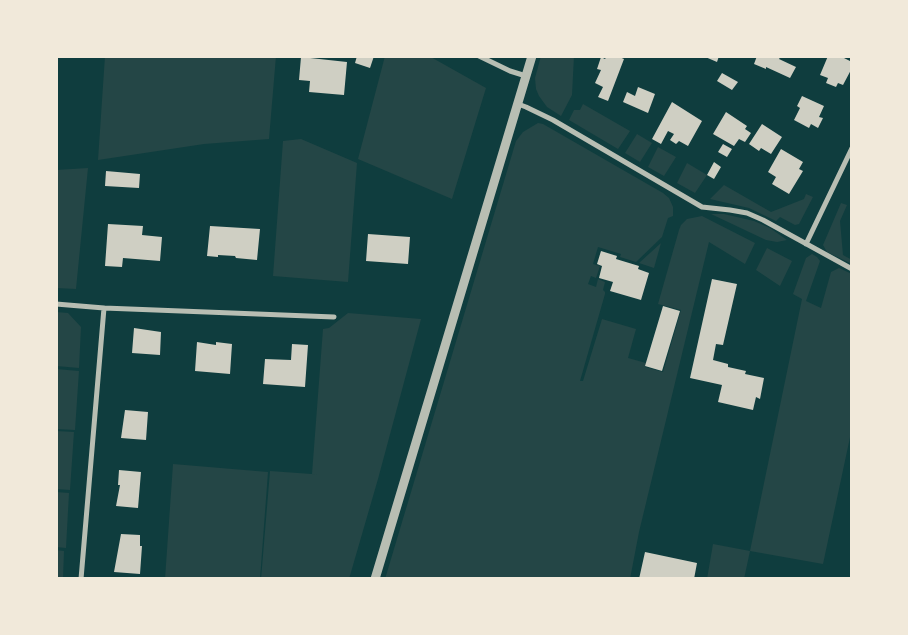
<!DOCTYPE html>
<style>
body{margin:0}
#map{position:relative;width:908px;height:635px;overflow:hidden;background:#0f3d3e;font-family:Roboto,sans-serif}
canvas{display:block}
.frame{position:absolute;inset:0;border:58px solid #f1e9da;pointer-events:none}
</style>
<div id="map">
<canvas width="908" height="635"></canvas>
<div class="frame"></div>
</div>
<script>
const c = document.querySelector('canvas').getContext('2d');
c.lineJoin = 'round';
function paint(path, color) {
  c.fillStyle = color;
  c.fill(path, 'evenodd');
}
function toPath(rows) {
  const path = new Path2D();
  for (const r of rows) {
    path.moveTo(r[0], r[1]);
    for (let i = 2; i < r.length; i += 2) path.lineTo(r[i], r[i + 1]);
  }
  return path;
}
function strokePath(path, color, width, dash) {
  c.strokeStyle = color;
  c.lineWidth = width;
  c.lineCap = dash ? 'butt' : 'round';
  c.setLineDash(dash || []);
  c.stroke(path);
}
paint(toPath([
 [105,56,276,56,269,139,204,144,98,160],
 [385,56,429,56,486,88,452,199,358,159],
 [541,56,574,56,572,95,561,116,547,107,539,96,536,89,535,78],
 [583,104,630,131,618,149,569,120,574,110,580,110],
 [538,123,543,124,663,193,669,198,673,207,673,216,668,218,662,237,636,262,620,257,621,254,598,247,593,264,600,266,596,278,591,276,588,284,596,287,598,279,605,282,603,290,605,292,605,294,580,381,583,381,602,319,636,329,628,358,646,363,645,367,663,372,681,310,658,304,679,230,681,225,687,219,702,216,755,243,745,264,709,242,639,532,630,579,385,579,516,141,523,132],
 [637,134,652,143,640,162,625,153],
 [301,139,357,163,348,282,273,276,283,141],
 [658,147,676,157,664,176,648,167],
 [687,163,707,175,695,193,677,183],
 [88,168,76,289,56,288,56,170],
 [724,185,771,212,804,199,806,194,813,197,799,224,795,225,780,217,776,221,749,208,710,199],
 [841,203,847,205,840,221,843,255,852,260,852,264,827,252,823,245],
 [711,214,724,214,754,221,770,228,787,240,777,242,766,240],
 [661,243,654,268,639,263],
 [767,248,792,261,780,286,756,270],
 [812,254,817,257,820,261,806,301,821,308,831,272,839,268,852,274,852,428,823,564,750,551,744,579,707,579,713,544,750,551,802,299,793,294,806,258],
 [56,312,68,313,81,327,79,368,56,366],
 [348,313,421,319,378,479,349,579,261,579,270,471,367,478,312,474,323,329,329,328],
 [56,369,79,371,75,430,56,429],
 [56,431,74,432,70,490,56,489],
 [173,464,268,472,260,579,165,579],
 [56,492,69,493,66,548,56,547],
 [56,550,64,551,63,579,56,579]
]), '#244646');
paint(toPath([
 [357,56,374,56,370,68,355,63],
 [607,56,617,56,624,59,608,101,598,97,603,87,595,83,601,70,597,69,601,57,605,59],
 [703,56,719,56,717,62],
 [757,56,781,56,779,59,796,67,790,78,766,67,766,69,754,64],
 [828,56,840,56,852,62,852,68,843,85,838,83,836,87,826,83,828,78,820,75],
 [301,57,347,62,344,95,309,92,310,81,299,80],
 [722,73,738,82,732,90,717,81],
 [638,87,655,94,648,113,623,102,627,92,635,96],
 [802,96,824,106,819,117,823,118,818,128,811,124,809,128,794,120,800,108,797,106],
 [672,102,702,121,688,146,679,141,676,144,670,140,674,134,668,131,661,144,652,139],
 [726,112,747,126,745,129,751,133,745,142,739,139,734,146,713,134],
 [762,124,782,137,771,154,761,148,759,151,749,144],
 [723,144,732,149,727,157,718,152],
 [781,149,803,162,799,169,803,171,789,194,772,184,776,177,768,172],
 [714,162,721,167,714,179,707,175],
 [106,171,140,174,139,188,105,186],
 [108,224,143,226,142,235,162,237,160,261,123,258,122,267,105,266],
 [210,226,260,229,257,260,236,258,235,256,218,255,218,257,207,256],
 [368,234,410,237,408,264,366,261],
 [601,251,617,256,616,259,639,266,638,269,649,273,641,300,610,291,613,282,599,278,602,266,597,264],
 [712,279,737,284,723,345,716,344,713,360,728,364,728,367,746,371,745,374,764,378,760,399,756,397,753,410,718,402,722,385,690,378],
 [663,306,680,311,662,371,645,366],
 [134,328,161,332,160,355,132,353],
 [197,342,216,345,216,342,232,344,230,374,195,371],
 [292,344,308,345,305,387,263,384,265,359,291,360],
 [125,410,148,412,146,440,121,438],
 [119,470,141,472,138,508,116,506,120,485,118,485],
 [121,534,140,535,140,546,142,546,140,574,114,572],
 [645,552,697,563,694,579,639,579]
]), '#cfcfc3');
strokePath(toPath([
 [479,56,510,71,526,76],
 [518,104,526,107,553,120,702,207,730,210,747,213,763,220,852,269],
 [806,244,852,148],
 [56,304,104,308,334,317],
 [81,579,104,308]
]), '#b8beb3', 5);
strokePath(toPath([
 [375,579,532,56]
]), '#b8beb3', 9);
</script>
